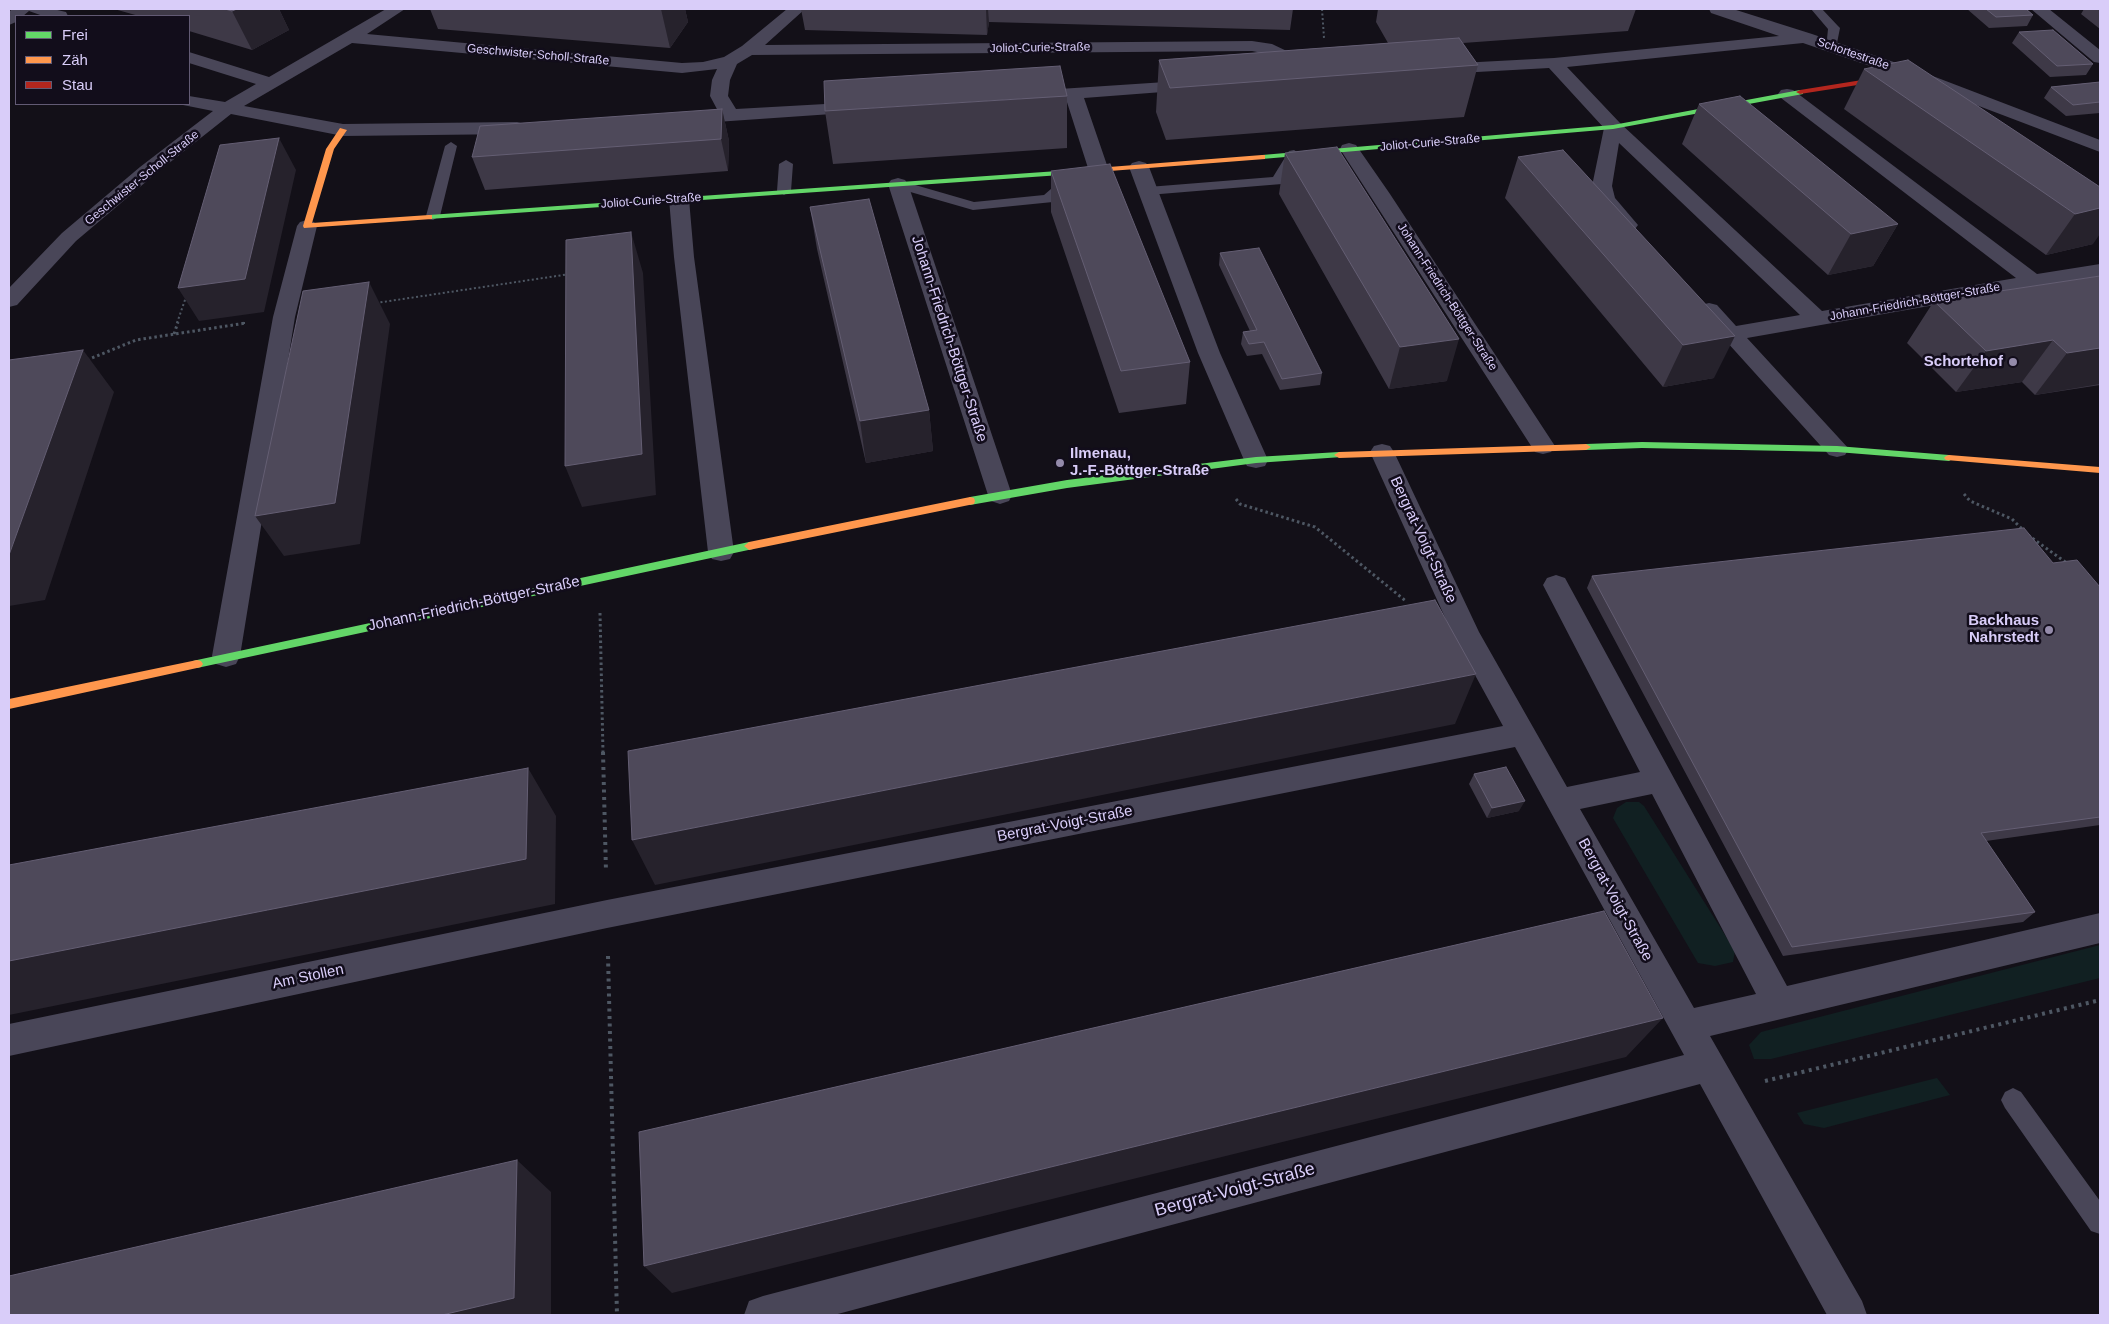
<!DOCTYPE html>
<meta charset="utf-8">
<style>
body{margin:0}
#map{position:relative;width:2109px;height:1324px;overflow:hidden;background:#131018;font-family:Arial,sans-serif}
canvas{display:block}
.frame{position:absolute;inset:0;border:10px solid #d9cdf9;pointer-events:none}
.legend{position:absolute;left:15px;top:15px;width:175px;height:90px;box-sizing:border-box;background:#120d1b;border:1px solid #625a74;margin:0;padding:6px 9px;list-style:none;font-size:15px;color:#d9cdf9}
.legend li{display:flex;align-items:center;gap:10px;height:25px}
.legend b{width:25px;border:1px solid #625a74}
</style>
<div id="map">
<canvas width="2109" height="1324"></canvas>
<div class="frame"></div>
<ul class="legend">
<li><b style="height:6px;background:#63d668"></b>Frei</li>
<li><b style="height:6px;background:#ff974d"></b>Zäh</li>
<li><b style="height:6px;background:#b3261e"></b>Stau</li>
</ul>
</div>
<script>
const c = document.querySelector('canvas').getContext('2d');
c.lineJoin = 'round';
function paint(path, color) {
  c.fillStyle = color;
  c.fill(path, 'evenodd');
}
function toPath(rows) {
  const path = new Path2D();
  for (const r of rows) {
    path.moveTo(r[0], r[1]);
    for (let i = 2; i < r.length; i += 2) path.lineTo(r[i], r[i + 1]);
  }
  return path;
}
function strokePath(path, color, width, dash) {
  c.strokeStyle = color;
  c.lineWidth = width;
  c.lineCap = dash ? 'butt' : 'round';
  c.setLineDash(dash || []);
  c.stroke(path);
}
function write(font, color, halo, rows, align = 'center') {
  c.font = font + ' Arial,sans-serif';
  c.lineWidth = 5;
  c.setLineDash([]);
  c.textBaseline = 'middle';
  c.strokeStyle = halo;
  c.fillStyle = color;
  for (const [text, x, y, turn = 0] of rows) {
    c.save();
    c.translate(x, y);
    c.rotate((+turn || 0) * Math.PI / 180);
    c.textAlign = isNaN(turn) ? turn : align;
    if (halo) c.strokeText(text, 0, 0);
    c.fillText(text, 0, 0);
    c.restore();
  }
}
paint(toPath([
 [1626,802,1639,802,1644,806,1735,951,1733,962,1715,966,1698,963,1613,818,1617,808],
 [2100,945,2100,978,1771,1059,1754,1059,1749,1045,1761,1032],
 [1937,1078,1950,1095,1824,1128,1804,1124,1797,1113]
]), '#112022');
strokePath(toPath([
 [1322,9,1324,38],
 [376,303,570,274],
 [177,323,186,297],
 [243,323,246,323]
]), '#4e5763', 2, [2, 2.5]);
strokePath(toPath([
 [174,334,178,322],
 [87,360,136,340,246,323],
 [1964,494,1970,501,2012,519,2024,531],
 [1236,499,1240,504,1315,527,1407,602],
 [2028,535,2068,564],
 [600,613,603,753]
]), '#4e5763', 3, [2.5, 3]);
strokePath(toPath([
 [603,752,606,872],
 [608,956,617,1315],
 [1765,1081,2100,1000]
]), '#4e5763', 4, [3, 4.5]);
paint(toPath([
 [1811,9,1822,9,1838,26,1840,28,1837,43,1830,47,1822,47,1820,45,1827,39,1828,29,1811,9],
 [451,142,457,146,440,216,433,220,428,219,426,216,445,146,451,142],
 [1294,150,1300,154,1282,184,1148,195,1141,191,1148,187,1273,177,1289,151,1294,150],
 [786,160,793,164,791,191,784,195,777,191,779,164,786,160],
 [1071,175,1078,179,1053,202,973,210,893,187,891,184,898,180,974,202,1044,195,1066,176,1071,175],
 [2013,1088,2021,1092,2100,1201,2100,1234,2091,1231,2005,1108,2001,1100,2005,1092,2013,1088]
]), '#494658');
paint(toPath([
 [12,9,53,9,66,12,68,16,43,16,29,11,23,16,16,16,16,22,9,25,9,12,12,9],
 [386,9,405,9,367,34,682,63,703,62,724,57,742,46,787,9,805,9,765,45,1252,41,1272,44,1312,63,1315,67,1312,71,1306,72,1300,71,1262,53,1252,51,752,55,737,64,730,80,728,96,736,109,861,102,867,103,870,107,867,111,861,112,687,124,681,122,678,118,681,114,718,111,710,96,712,80,717,69,682,73,352,43,244,106,343,124,517,122,524,124,526,128,524,132,517,134,343,136,231,114,154,175,76,241,17,305,9,307,9,288,62,233,140,167,213,111,183,105,189,104,189,96,225,102,256,84,189,63,189,52,269,77,386,9],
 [1709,9,1733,9,1812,34,1917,70,2100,140,2100,152,1905,78,1803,43,1567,67,1620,123,1822,311,2016,278,1781,98,1778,94,1781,90,1787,89,1793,90,2037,274,2100,264,2100,276,1747,338,1849,449,1845,455,1837,457,1829,455,1698,310,1701,305,1709,303,1717,305,1736,326,1800,315,1619,143,1612,186,1615,198,1638,225,1635,229,1628,231,1621,229,1596,199,1592,186,1604,128,1549,68,1441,74,1435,73,1432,69,1435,65,1441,64,1554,58,1779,36,1711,13,1709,9],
 [2031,9,2049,9,2100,50,2100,63,2094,62,2031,9],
 [1196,80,1202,81,1205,85,1202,89,1084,98,1108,168,1105,172,1098,174,1091,172,1088,168,1066,99,1029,101,1023,100,1020,96,1023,92,1029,91,1196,80],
 [1349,143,1356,145,1390,194,1551,440,1555,446,1551,452,1543,454,1535,452,1340,149,1342,145,1349,143],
 [1139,161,1146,163,1149,167,1220,353,1268,460,1265,466,1256,468,1247,466,1244,460,1198,353,1129,167,1132,163,1139,161],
 [898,178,905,180,908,184,1012,495,1009,501,1000,504,991,501,988,495,888,184,891,180,898,178],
 [679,193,686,195,689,199,694,257,734,552,730,559,721,561,712,559,708,552,674,257,669,199,672,195,679,193],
 [307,220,314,222,317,226,295,317,240,656,236,664,226,667,216,664,212,656,273,317,297,226,300,222,307,220],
 [1382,444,1390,446,1394,452,1479,632,1567,787,1640,772,1543,585,1547,578,1556,575,1565,578,1787,986,2100,913,2100,943,1710,1036,1862,1301,1867,1315,1827,1315,1700,1084,834,1315,744,1315,749,1301,763,1296,1684,1055,1515,747,607,928,9,1056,9,1024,607,900,1503,726,1453,635,1370,452,1374,446,1382,444],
 [1652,794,1756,994,1694,1008,1580,809,1652,794]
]), '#494658');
paint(toPath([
 [1800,90,1803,90,1803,94,1613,129,1262,159,1258,157,1262,155,1613,125,1800,90],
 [1058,171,1062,173,1061,175,429,219,425,217,429,215,1058,171],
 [1642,442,1837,446,1949,455,1954,458,1949,461,1837,452,1642,448,1586,450,1581,447,1586,444,1642,442],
 [1339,452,1344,455,1342,457,1256,463,1067,488,970,505,965,501,970,497,1067,480,1256,457,1339,452],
 [749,542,754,546,753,549,197,668,193,667,191,664,193,661,197,660,749,542]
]), '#63d668');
paint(toPath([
 [340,128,347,130,334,149,312,223,429,215,432,215,432,219,304,228,303,226,326,149,340,128],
 [1262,155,1265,155,1265,159,1058,175,1054,173,1058,171,1262,155],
 [1586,444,1591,447,1586,450,1339,458,1334,455,1339,452,1586,444],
 [1949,455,2100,467,2100,473,1946,460,1944,458,1946,456,1949,455],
 [970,497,974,498,975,501,974,504,749,550,744,546,749,542,970,497],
 [197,660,201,661,203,664,201,667,197,668,9,709,9,699,197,660]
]), '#ff974d');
paint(toPath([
 [1893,75,1896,75,1896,79,1800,94,1796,92,1800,90,1893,75]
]), '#b3261e');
paint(toPath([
 [114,9,279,9,289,30,252,50,189,31,189,16,139,16],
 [430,9,685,9,688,22,670,48,438,29],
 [801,9,1293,9,1290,30,989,22,987,35,805,30],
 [1378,9,1636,9,1628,31,1463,43,1478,65,1464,117,1166,140,1156,112,1159,60,1388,43,1376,22],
 [1967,9,2026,9,2033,15,2027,26,1989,28],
 [2084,9,2100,9,2100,29,2081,14],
 [2019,32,2093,64,2086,75,2050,77,2012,43],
 [1864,69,2100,187,2093,244,2046,255,1844,109],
 [2100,82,2100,113,2066,116,2044,98,2051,87],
 [1067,96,1067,148,833,164,825,111],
 [1699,104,1898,224,1873,266,1828,275,1682,144],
 [722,109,729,141,728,171,485,190,472,157],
 [1285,153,1447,381,1389,389,1279,194],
 [1518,157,1714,378,1663,387,1505,198],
 [1051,171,1190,362,1186,404,1119,413,1051,212],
 [810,207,929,410,933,451,866,463,817,249],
 [1220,253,1322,373,1320,385,1280,390,1262,354,1247,356,1241,344,1243,332,1250,331,1219,265],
 [2100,276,2100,385,2035,395,2022,382,1956,392,1907,343,1934,301],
 [2053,563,2100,587,2100,825,1986,841,2035,912,2023,922,1783,956,1587,588,1592,576],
 [1474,774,1519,811,1487,818,1469,784]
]), '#3e3947');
paint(toPath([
 [237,9,279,9,289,30,252,50,232,11],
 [661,9,685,9,688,22,670,48],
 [986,9,988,9,989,22,987,35],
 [722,109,729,141,728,171,721,139],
 [279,138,296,170,264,312,199,321,178,288],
 [2100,208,2100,234,2093,244,2046,255,2075,214],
 [1898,224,1873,266,1828,275,1851,234],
 [631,232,643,273,656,495,582,507,565,466],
 [369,282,390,324,360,544,284,556,255,516],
 [1735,336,1714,378,1663,387,1683,345],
 [1459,339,1447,381,1389,389,1400,347],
 [2053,340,2022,382,1956,392,1986,351],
 [2100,348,2100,384,2035,395,2067,353],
 [83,350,114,392,45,600,9,606,9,555],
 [929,410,933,451,866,463,860,421],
 [1476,674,1455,724,655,885,632,840],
 [528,768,556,816,555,904,9,1015,9,961],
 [1525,801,1519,811,1487,818,1492,808],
 [1663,1018,1626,1057,672,1293,644,1266],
 [517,1160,551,1192,551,1315,442,1315]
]), '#26222c');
const building = toPath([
 [225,9,237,9,232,11,225,9],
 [1986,9,2026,9,2033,15,1996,17,1986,9],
 [2053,30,2093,64,2057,66,2019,32,2053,30],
 [1459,38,1478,65,1170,88,1159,60,1459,38],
 [1908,60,2100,187,2100,208,2075,214,1864,69,1908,60],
 [1060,66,1067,96,825,111,824,81,1060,66],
 [2100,82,2100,102,2073,105,2051,87,2100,82],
 [1740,96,1898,224,1851,234,1699,104,1740,96],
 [722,109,721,139,472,157,480,126,722,109],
 [279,138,245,279,178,288,220,145,279,138],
 [1337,147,1459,339,1400,347,1285,153,1337,147],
 [1563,150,1735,336,1683,345,1518,157,1563,150],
 [1110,164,1190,362,1121,371,1051,171,1110,164],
 [869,199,929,410,860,421,810,207,869,199],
 [631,232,642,454,565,466,566,240,631,232],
 [1259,248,1322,373,1282,379,1264,342,1249,344,1243,332,1257,330,1220,253,1259,248],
 [2100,276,2100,348,2067,353,2053,340,1986,351,1934,301,2100,276],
 [369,282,335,503,255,516,303,291,369,282],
 [83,350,9,555,9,360,83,350],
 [2024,528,2053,563,2077,560,2100,587,2100,817,1981,833,2035,912,1792,947,1592,576,2024,528],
 [1435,600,1476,674,632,840,628,751,1435,600],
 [1506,767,1525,801,1492,808,1474,774,1506,767],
 [528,768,526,859,9,961,9,865,528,768],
 [1604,911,1663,1018,644,1266,639,1132,1604,911],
 [517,1160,514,1298,442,1315,9,1315,9,1276,517,1160]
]);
paint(building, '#4e495a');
strokePath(building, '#645e73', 1);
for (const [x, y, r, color] of [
 [2013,362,5,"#948baa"],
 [1060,463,5,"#948baa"],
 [2049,630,5,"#948baa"]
]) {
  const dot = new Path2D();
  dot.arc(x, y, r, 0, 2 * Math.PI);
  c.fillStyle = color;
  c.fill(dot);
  strokePath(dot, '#120d1b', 2);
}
write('12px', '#d9cdf9', '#120d1b', [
 ["Joliot-Curie-Straße",1040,48,-1],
 ["Schortestraße",1853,54,19],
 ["Geschwister-Scholl-Straße",538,55,5],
 ["Joliot-Curie-Straße",1430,143,-5],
 ["Geschwister-Scholl-Straße",142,178,-39],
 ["Joliot-Curie-Straße",651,201,-4],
 ["Johann-Friedrich-Böttger-Straße",1447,297,57],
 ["Johann-Friedrich-Böttger-Straße",1915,302,-10]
]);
write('15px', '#d9cdf9', '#120d1b', [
 ["Johann-Friedrich-Böttger-Straße",949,339,72],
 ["Bergrat-Voigt-Straße",1423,540,65],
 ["Johann-Friedrich-Böttger-Straße",474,604,-12],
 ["Bergrat-Voigt-Straße",1065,824,-11],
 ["Bergrat-Voigt-Straße",1615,900,61],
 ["Am Stollen",308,977,-12]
]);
write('bold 15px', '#d9cdf9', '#120d1b', [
 ["Schortehof",2003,362],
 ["Ilmenau,",1070,454,"left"],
 ["J.-F.-Böttger-Straße",1070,471,"left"],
 ["Backhaus",2039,621],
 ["Nahrstedt",2039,638]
], 'right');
write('18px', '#d9cdf9', '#120d1b', [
 ["Bergrat-Voigt-Straße",1235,1190,-15]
]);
</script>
